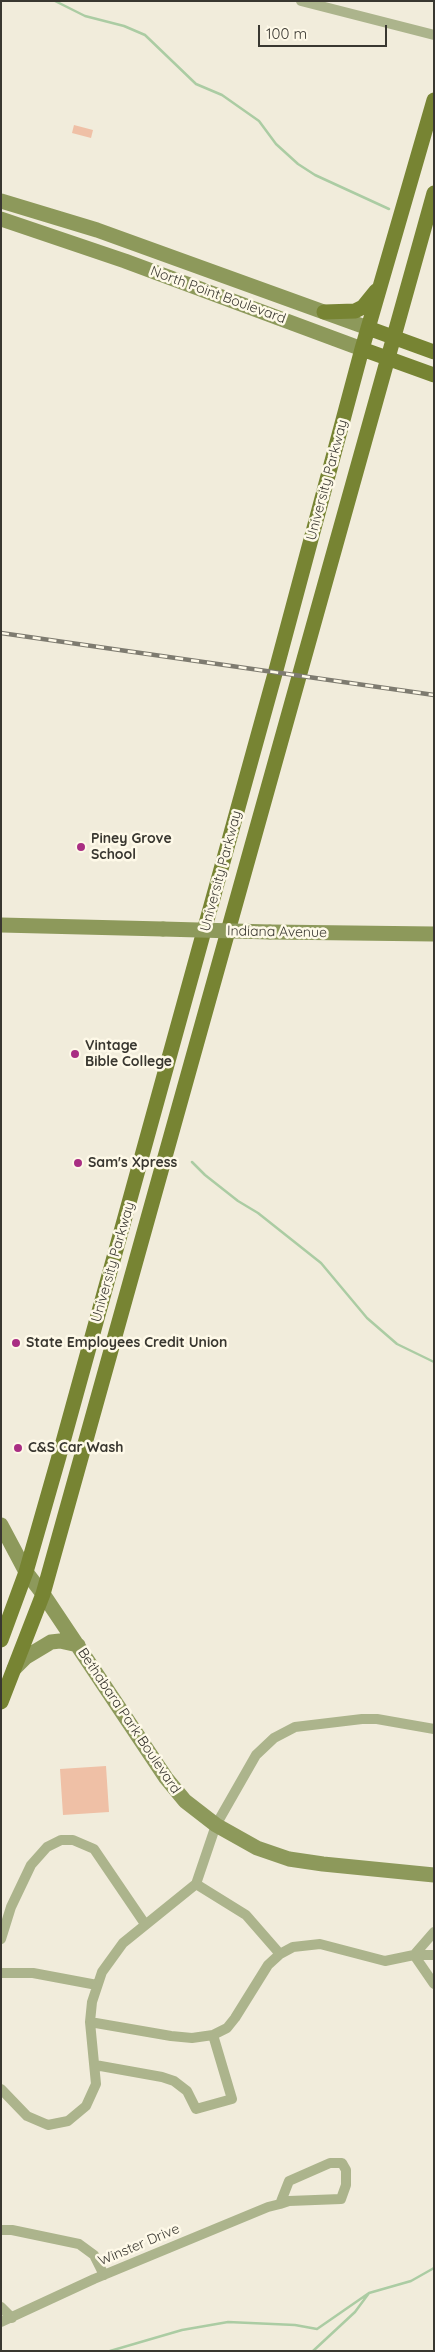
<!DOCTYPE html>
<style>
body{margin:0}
#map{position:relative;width:435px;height:2352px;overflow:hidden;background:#f1ecdb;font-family:Quicksand,sans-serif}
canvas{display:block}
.frame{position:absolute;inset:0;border:2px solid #393730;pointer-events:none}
.scale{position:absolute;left:258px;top:25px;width:129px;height:22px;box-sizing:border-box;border:2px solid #393730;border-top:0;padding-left:6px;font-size:15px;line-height:18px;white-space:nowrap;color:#393730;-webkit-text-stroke:4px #fef9e8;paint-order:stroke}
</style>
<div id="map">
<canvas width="435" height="2352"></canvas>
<div class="frame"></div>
<div class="scale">100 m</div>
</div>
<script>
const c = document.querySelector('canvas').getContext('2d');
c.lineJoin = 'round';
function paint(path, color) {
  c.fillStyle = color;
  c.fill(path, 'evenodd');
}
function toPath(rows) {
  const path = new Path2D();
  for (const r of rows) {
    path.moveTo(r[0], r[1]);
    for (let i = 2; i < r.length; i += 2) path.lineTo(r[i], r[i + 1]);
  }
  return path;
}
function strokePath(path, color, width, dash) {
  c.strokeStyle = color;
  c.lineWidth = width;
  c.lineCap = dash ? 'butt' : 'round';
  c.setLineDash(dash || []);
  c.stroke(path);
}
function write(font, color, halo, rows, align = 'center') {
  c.font = font + ' Quicksand,sans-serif';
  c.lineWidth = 5;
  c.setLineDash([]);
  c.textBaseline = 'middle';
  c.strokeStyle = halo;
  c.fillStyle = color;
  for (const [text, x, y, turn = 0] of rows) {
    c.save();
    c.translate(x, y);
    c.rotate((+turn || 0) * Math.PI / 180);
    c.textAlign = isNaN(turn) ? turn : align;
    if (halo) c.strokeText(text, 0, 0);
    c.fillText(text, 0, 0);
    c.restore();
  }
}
paint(toPath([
 [74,125,93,130,91,138,72,133],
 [106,1766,109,1812,63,1815,60,1769]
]), '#efc0a6');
strokePath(toPath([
 [55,1,85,16,124,26,145,35,196,84,222,95,259,121,276,144,298,164,315,175,389,209],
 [192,1162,205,1175,238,1201,258,1213,321,1263,367,1318,397,1344,434,1362],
 [110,2351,182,2330,228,2322,295,2325,317,2329,369,2293],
 [313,2351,355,2312,369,2293,411,2281,434,2268]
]), '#abcca3', 2.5);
strokePath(toPath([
 [301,1,434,35],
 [196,1884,246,1915,280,1954],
 [1,1939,11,1907,31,1865,47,1847,61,1840,73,1840,94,1849,145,1924],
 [434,1955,414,1955,434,1984],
 [1,1973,33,1973,97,1985],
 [90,2022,171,2036,192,2038,213,2035,227,2028,235,2018,268,1965,280,1954,293,1947,320,1944,385,1961,414,1955,434,1932],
 [95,2065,162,2077,174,2081,187,2091,196,2109,232,2099,213,2035],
 [1,2089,27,2116,48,2125,68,2121,86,2106,96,2084,90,2022,92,2002,102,1972,123,1943,196,1884,216,1825,256,1755,274,1738,295,1727,362,1719,377,1719,434,1729],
 [1,2230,12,2230,79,2244,94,2255,104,2275],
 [1,2307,12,2318],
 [1,2322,94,2279,268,2207,280,2204,289,2201,341,2199,346,2185,346,2170,342,2163,330,2163,289,2181,280,2204]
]), '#acb48c', 10);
strokePath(toPath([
 [1,201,97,230,368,328],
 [1,219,125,261,362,349],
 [1,925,163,929],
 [270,932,434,934],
 [1,1525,26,1572,43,1594,166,1778,185,1801,216,1825,257,1848,289,1859,323,1864,434,1875],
 [14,1669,26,1657,51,1642,60,1641,78,1645]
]), '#8d995b', 15);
strokePath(toPath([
 [324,312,355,311,363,307,376,291],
 [368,328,434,352],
 [362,349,434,375],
 [1,1640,26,1572,58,1460,276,670,362,349,434,100],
 [1,1702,43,1594,434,193]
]), '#778433', 15);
const rail = toPath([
 [1,633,434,695]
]);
strokePath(rail, '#7e7b70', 4.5);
strokePath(rail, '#fef9e8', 2.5, [8]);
strokePath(toPath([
 [163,929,270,932]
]), '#8d995b', 15);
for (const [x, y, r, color] of [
 [81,847,5,"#a92e83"],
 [75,1054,5,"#a92e83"],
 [78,1163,5,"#a92e83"],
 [16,1343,5,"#a92e83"],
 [18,1448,5,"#a92e83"]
]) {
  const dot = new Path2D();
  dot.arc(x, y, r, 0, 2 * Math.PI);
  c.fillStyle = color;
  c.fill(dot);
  strokePath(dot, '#fef9e8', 2);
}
write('14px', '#393730', '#fef9e8', [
 ["North Point Boulevard",218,295,20],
 ["University Parkway",327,480,-75],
 ["University Parkway",221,871,-75],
 ["Indiana Avenue",277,932,1],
 ["University Parkway",113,1262,-74],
 ["Bethabara Park Boulevard",129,1721,56],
 ["Winster Drive",139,2245,-23]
]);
write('bold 14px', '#393730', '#fef9e8', [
 ["Piney Grove",91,839],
 ["School",91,855],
 ["Vintage",85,1046],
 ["Bible College",85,1062],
 ["Sam's Xpress",88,1163],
 ["State Employees Credit Union",26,1343],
 ["C&S Car Wash",28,1448]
], 'left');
</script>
